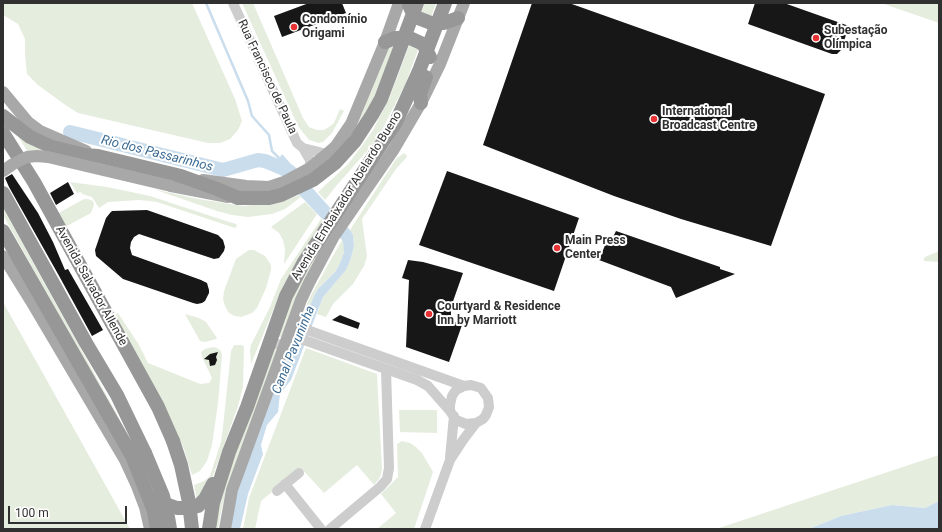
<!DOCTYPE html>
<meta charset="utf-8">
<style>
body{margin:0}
#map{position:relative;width:942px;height:532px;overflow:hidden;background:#fff;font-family:Roboto,sans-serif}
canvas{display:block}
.frame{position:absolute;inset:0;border:4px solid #303030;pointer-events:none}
.scale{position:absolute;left:8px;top:506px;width:119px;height:18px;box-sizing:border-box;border:2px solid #303030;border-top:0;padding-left:5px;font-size:12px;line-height:14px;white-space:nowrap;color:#303030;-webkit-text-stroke:3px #fff;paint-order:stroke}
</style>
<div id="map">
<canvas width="942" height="532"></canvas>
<div class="frame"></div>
<div class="scale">100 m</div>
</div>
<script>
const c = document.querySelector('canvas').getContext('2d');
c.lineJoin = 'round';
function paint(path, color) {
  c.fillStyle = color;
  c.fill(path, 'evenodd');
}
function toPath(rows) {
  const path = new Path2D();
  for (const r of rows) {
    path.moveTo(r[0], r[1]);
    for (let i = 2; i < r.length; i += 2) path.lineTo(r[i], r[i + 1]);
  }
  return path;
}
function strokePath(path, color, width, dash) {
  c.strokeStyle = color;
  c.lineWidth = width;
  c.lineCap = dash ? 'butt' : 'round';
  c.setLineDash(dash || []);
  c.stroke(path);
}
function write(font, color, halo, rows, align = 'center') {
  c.font = font + ' Roboto,sans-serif';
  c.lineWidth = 4;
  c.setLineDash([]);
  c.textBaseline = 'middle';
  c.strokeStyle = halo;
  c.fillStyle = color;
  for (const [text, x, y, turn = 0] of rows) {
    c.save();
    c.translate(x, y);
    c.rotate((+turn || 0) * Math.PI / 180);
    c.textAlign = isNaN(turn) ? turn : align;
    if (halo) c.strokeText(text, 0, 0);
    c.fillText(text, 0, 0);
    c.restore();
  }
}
paint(toPath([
 [3,3,192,3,235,99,242,121,238,130,230,139,220,143,208,143,78,113,64,104,38,85,27,74,25,55,25,39,18,24,3,15],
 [242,3,253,3,303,118,309,127,317,130,324,130,329,127,334,123,340,109,344,111,332,133,323,142,319,143,309,140,298,126],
 [425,3,436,3,431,17,421,13],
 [881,3,939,3,939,23],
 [410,43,419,47,405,85,389,116,380,134,367,151,337,185,325,200,318,192,348,164,361,147,373,130,389,99],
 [394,44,379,94,355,129,362,114,383,55,385,50],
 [16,133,55,151,29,154],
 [404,153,407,156,406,158,396,169,362,219,367,256,364,266,353,284,333,304,326,317,317,314,323,297,345,271,351,258,354,246,353,235,350,230,396,159],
 [70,182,107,187,150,196,226,221,236,224,237,226,235,228,157,202,150,201,139,200,108,202,99,208,92,197,82,194,81,192,77,193],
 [153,189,198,199,243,206,262,204,286,200,299,195,301,197,285,209,272,214,248,217,232,215,217,211],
 [84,199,88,199,93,201,94,205,91,213,65,227,57,214],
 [305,202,317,214,284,264,285,249,283,240,279,233,271,227],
 [3,208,135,447,133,448,3,215],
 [321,219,324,222,287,282,274,308,251,364,250,350,251,345,270,307,281,279],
 [330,231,282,335,281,337,277,337,291,298],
 [342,240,344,241,344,252,340,263,336,271,318,289,314,296,308,311,304,310,311,295],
 [249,250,254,250,265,256,271,265,271,270,266,288,257,308,252,313,241,317,235,316,229,313,225,306,223,299,224,291,236,259],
 [939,251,939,262,924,261,924,259,925,257],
 [3,302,130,529,3,529],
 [118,313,139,345,148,363,200,384,209,383,212,378,202,357,201,352,205,349,213,347,217,348,221,351,222,355,218,403,212,445,207,461,200,471,192,475,184,449,170,419,110,317],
 [185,314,199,318,206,322,217,338,216,339,205,342,200,341],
 [234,345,242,345,244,347,243,387,238,406,210,484,197,500,194,485,204,481,210,476,221,442,223,427,231,351],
 [273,347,278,347,227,488,222,507,218,529,213,529,217,506],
 [306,348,377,374,382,469,381,475,379,479,374,485,357,465,324,493,301,468,261,501,255,529,243,529,249,498],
 [399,410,437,410,437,433,400,432],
 [402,441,410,443,416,447,422,453,433,472,414,529,377,529,396,513,381,494,398,477,397,444],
 [939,455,939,501,925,508,892,505,841,516,809,529,716,529]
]), '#e5edde');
paint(toPath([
 [282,154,350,230,353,235,354,246,351,258,346,270,323,297,291,380,280,394,278,412,267,425,261,445,263,454,248,494,240,529,226,529,257,431,314,296,318,289,336,271,340,263,344,252,343,241,274,168],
 [939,501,939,529,809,529,841,516,892,505,925,508]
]), '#cadded');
strokePath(toPath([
 [206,3,248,101,252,116,269,135,272,151,282,161]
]), '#cadded', 2.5);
strokePath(toPath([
 [70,132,223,170,258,160,265,161,289,171,292,174]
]), '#cadded', 14);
paint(toPath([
 [309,3,342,3,346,13,282,37,274,16],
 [532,3,569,3,825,94,771,246,681,219,614,196,483,145],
 [755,3,784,3,849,26,841,50,837,54,832,54,748,24],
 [447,171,579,218,554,291,419,245],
 [12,174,38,213,53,242,65,270,68,269,103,330,92,336,58,274,9,187,5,178],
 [68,182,74,194,56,205,50,193],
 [147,210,218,235,223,240,225,247,224,251,219,258,214,259,139,234,134,237,131,242,130,248,132,255,201,280,207,283,209,290,209,293,205,301,202,303,197,304,193,303,123,279,96,256,95,250,106,218,110,213,112,211],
 [616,231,720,267,720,269,735,274,676,298,671,287,599,260,608,238,612,239],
 [408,260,423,262,463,273,451,307,451,320,462,325,449,362,406,347,409,280,402,278],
 [340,315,360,323,358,329,332,320],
 [218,352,216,357,217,360,215,365,210,366,209,360,204,359,210,354]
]), '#171717');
strokePath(toPath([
 [233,3,297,143,303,148,310,160,310,168],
 [303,148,327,154],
 [297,313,301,323,310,331,464,386],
 [270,341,285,347,296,340,304,340,417,380,428,386,450,411,456,420,466,424,476,423,483,419,486,415,489,407,488,398,481,388,471,385,464,386,456,390,452,396,450,405,450,411],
 [450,458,454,416],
 [285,484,321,529],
 [277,491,299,473],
 [330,529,380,487,387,479,389,468,386,370],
 [425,529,450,460,463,440,476,423]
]), '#cdcdcd', 10);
strokePath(toPath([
 [3,92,28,122,40,131,86,151],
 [203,180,246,186,269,187,284,182,310,168,327,154,336,146,351,124,385,42,399,3],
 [171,186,228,197],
 [3,256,31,301,125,460,137,486,145,507,150,529],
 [225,529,232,490,301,300,309,283,334,236,394,149,421,103,440,64,464,3]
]), '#a8a8a8', 12);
strokePath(toPath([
 [409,5,413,14,418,18,431,23,444,23,458,18],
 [385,42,395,38,410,38,423,44,430,57],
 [421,103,420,94,426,77],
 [3,116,30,137,52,147,85,155,98,156,181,176,217,189,238,198,269,198,281,195,313,180,335,163,355,141,372,115,381,99,417,3],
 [3,133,34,182,158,407,173,441],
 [3,193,86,343,117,395,145,453],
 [3,231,132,456,154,511,157,529],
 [157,498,160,502,177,508,190,508,198,506,205,499,213,484],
 [209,529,213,503,229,452,247,407,286,296,304,262,396,122,419,71,445,3]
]), '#979797', 14);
strokePath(toPath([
 [3,171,13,164,27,157,37,156,48,157,171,186]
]), '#a8a8a8', 12);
strokePath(toPath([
 [173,441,181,465,189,502,192,529],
 [145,453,163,496,168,517,170,529]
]), '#979797', 14);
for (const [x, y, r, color] of [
 [294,27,4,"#e83132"],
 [816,38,4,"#e83132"],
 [654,119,4,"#e83132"],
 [557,248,4,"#e83132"],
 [429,314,4,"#e83132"]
]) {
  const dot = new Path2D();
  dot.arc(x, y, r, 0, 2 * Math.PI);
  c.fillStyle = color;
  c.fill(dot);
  strokePath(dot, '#fff', 1.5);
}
write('bold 12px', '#303030', '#fff', [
 ["Condomínio",302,20],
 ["Origami",302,34],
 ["Subestação",824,31],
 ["Olímpica",824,45],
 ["International",662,112],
 ["Broadcast Centre",662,126],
 ["Main Press",565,241],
 ["Center",565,255],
 ["Courtyard & Residence",437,307],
 ["Inn by Marriott",437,321]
], 'left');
write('12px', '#303030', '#fff', [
 ["Rua Francisco de Paula",267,77,65],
 ["Avenida Embaixador Abelardo Bueno",347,196,-58],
 ["Avenida Salvador Allende",91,286,61]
]);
write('italic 13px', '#3c6c94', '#fff', [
 ["Rio dos Passarinhos",157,154,14],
 ["Canal Pavuninha",294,350,-68]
]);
</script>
